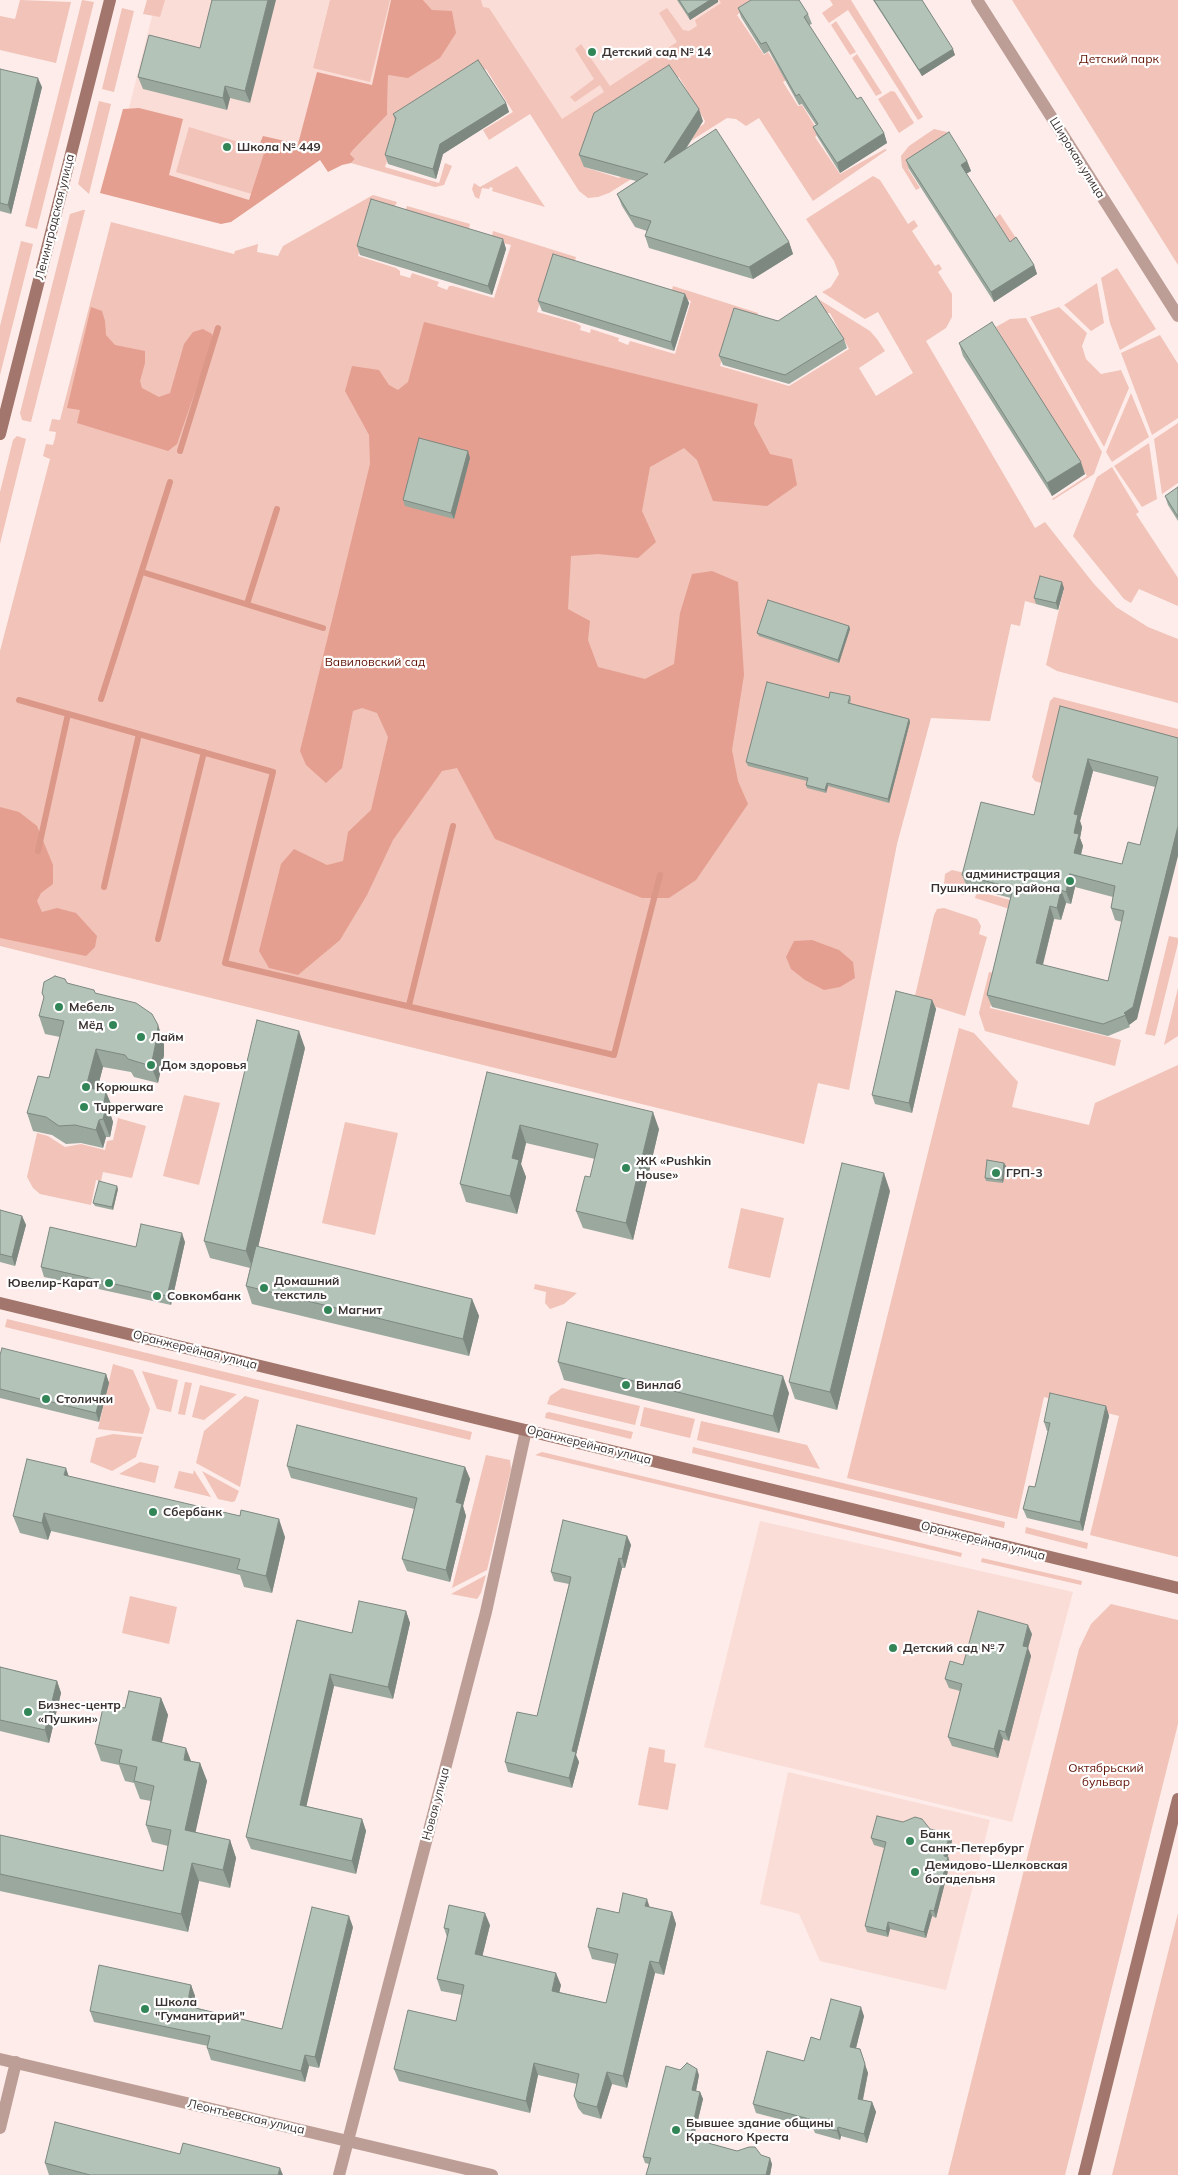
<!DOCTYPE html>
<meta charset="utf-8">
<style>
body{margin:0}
canvas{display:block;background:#fdece9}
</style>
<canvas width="1178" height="2175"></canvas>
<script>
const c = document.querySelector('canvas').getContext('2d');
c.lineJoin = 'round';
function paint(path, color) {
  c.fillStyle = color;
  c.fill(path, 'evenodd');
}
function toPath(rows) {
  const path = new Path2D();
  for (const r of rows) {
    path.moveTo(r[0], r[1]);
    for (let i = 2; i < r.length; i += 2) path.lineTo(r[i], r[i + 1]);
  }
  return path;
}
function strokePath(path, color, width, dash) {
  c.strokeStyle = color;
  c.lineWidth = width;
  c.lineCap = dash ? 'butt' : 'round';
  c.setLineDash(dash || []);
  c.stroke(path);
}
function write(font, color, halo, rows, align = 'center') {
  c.font = font + ' Mulish,sans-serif';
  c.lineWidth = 4.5;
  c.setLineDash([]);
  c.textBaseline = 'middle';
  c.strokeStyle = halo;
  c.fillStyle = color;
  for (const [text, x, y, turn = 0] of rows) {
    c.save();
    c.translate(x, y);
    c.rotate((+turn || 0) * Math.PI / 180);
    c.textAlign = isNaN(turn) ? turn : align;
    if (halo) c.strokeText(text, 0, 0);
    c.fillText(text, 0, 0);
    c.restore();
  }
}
paint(toPath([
 [156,0,749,0,562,135,497,35,228,219,108,192],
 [760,1521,1073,1592,1012,1822,704,1747],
 [788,1772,990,1820,946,1990,820,1961,799,1914,760,1904]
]), '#fbddd7');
paint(toPath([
 [20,0,71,2,56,63,0,50,0,16,15,19],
 [82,0,94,2,37,229,25,226],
 [147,0,165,0,160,17,143,14],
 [330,0,390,0,370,82,313,68],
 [423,0,481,0,483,7,489,8,562,119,604,92,600,85,575,102,570,97,594,79,575,49,581,44,610,86,677,42,659,13,667,8,683,30,689,31,697,26,695,20,721,3,719,0,756,0,737,15,764,55,768,52,786,80,783,82,798,106,802,105,819,133,815,137,840,174,885,149,887,150,813,201,759,118,746,126,736,119,727,118,659,161,655,156,704,124,705,121,679,77,594,133,584,167,619,178,648,160,652,166,609,193,598,197,588,198,579,191,530,114,489,140,483,130,513,112,486,69,394,123,398,129,385,167,439,183,445,163,452,166,444,185,435,187,351,163,355,159,350,154,353,150,387,115,388,75,408,77,440,58,432,10],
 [830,0,851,0,923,117,918,120,848,10,829,23,822,13,833,5],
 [1012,0,1178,0,1178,265],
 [122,8,134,11,114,92,102,89],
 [836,21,856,52,850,55,831,25],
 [857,54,882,93,876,96,852,58],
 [891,91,895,92,914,123,899,133,878,99],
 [99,101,111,104,89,194,78,184],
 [189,127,265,150,252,194,176,172],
 [934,129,947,132,954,140,908,169,920,188,916,190,902,167,901,156,909,146],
 [517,166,545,207,492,191,493,188,490,187,489,189,482,188,479,199,475,197,472,189,474,183,480,187],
 [873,176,880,180,908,224,914,220,918,226,912,231,935,266,939,264,942,269,938,272,952,294,952,317,946,328,926,341,1035,528,1045,522,1094,584,1116,607,1148,627,1178,639,1178,703,1057,671,1046,665,1064,588,1042,582,1036,604,1025,601,1020,626,1011,624,990,721,931,718,897,844,849,1090,818,1083,804,1144,0,946,0,651,50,459,43,456,46,444,53,445,55,438,56,432,49,431,52,419,60,420,111,222,234,254,235,251,258,244,257,252,278,256,283,246,373,195,397,202,394,208,374,206,358,256,396,268,400,271,400,275,410,278,412,273,439,282,437,286,447,290,449,286,453,286,494,298,511,245,491,240,493,231,576,257,574,265,554,259,537,312,576,323,581,326,580,330,590,333,591,329,619,338,618,341,628,345,630,341,675,354,691,301,671,294,673,286,758,313,756,320,735,314,720,366,789,386,849,349,830,313,804,313,800,306,815,297,870,331,877,339,885,351,859,368,876,396,913,373,878,312,865,319,822,292,831,287,839,274,834,261,806,219],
 [407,206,470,224,468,231,405,212],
 [83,210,85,210,31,422,22,420,20,413,70,214],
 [1000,214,1020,244,1014,248,995,218],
 [21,241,33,244,0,375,0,326],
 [1117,268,1156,329,1120,350,1110,323,1101,278],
 [1097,283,1104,323,1091,331,1064,305],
 [1059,307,1087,333,1082,346,1086,359,1101,374,1121,370,1129,388,1104,447,1030,317],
 [1026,318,1102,452,1094,474,1053,500,1052,499,1087,476,996,327,1010,319],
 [1160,335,1178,364,1178,418,1152,435,1121,353],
 [1131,393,1149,437,1112,462,1106,452],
 [1178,423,1178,483,1162,494,1154,439],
 [17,436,26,439,0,544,0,492,13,440],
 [1149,443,1157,499,1142,507,1114,466],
 [1112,467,1139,512,1136,514,1178,578,1178,606,1139,589,1131,603,1124,599,1073,536,1097,477],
 [1054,697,1178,729,1178,748,1088,726,1047,785,1035,781,1032,777,1050,701],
 [952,870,969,874,964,895,950,891,944,885,945,874],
 [977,891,1021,903,1019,912,975,898],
 [944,908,977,919,981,926,979,934,987,937,965,1016,914,1000,934,915,937,909],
 [1169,936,1178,938,1178,943,1155,1036,1145,1034],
 [989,972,999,974,990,1008,1121,1040,1115,1066,985,1031,979,1013],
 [1178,988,1178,1036,1164,1045],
 [959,1028,974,1033,1018,1082,1012,1107,1089,1125,1095,1103,1178,1065,1178,1557,1090,1535,1119,1416,1044,1397,1017,1519,847,1478],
 [184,1095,220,1103,199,1185,163,1176],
 [118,1118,146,1126,132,1178,103,1172,101,1181,96,1180,91,1205,40,1194,33,1188,27,1177,37,1133,48,1136,65,1147,81,1144,105,1150,107,1141,113,1140],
 [345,1122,398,1133,375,1235,322,1223],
 [741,1208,784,1218,770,1278,728,1268],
 [535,1284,577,1293,564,1304,550,1309,545,1303,546,1292,534,1289],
 [7,1319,472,1432,470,1440,5,1327],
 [113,1364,133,1370,150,1409,143,1434,98,1429],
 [142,1371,178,1380,171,1412,157,1409],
 [185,1382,192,1383,185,1415,178,1414],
 [200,1385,236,1394,237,1394,204,1420,192,1417],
 [562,1388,640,1406,635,1425,547,1404,550,1396],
 [245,1396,259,1400,240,1487,196,1463,204,1431],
 [644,1407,695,1419,690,1438,640,1426],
 [549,1412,633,1432,631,1439,545,1418,546,1413],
 [701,1421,807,1445,820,1469,697,1440],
 [113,1434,142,1437,136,1457,112,1471,90,1462,96,1438],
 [693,1447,1005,1522,1004,1528,692,1453],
 [542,1452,962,1553,961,1557,535,1455],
 [486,1455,510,1460,511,1469,487,1570,452,1588],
 [140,1462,159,1466,155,1483,119,1474],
 [194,1470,211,1497,174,1488,179,1471,193,1474],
 [202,1471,239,1491,235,1501,232,1502,218,1499],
 [1026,1527,1088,1543,1087,1549,1025,1533],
 [982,1558,1082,1581,1081,1585,981,1562],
 [486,1575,481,1593,477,1599,451,1594],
 [130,1596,177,1607,169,1644,122,1633],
 [1111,1604,1178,1620,1178,1724,1065,2175,948,2175,1079,1649,1091,1624],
 [649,1747,665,1750,664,1762,676,1764,668,1810,638,1805],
 [1178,1913,1178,2175,1112,2175]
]), '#f2c3b8');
paint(toPath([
 [391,0,423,0,432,10,452,11,456,33,440,58,408,78,388,75,387,115,353,150,350,154,355,159,351,163,342,165,328,172,320,160,231,222,221,224,100,193,123,109,139,108,183,119,169,175,249,200,265,150,260,143,263,136,298,144,317,72,372,85],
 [91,307,102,311,105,321,106,335,115,345,145,351,145,363,140,381,142,388,159,397,170,393,184,344,193,332,203,329,212,334,213,340,177,444,168,451,77,423,80,410,67,408],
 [424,322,758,404,754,424,770,454,792,459,797,485,767,506,713,501,697,460,684,448,650,467,642,511,656,542,638,558,598,554,571,556,568,609,590,621,588,640,598,667,645,679,674,664,680,613,692,574,712,571,738,582,744,675,732,750,738,781,748,804,696,880,669,898,642,898,495,839,457,768,442,771,393,840,367,895,340,940,298,975,269,968,259,951,281,864,294,849,327,865,343,861,348,832,371,810,388,737,377,713,362,708,353,711,342,768,326,783,306,765,300,751,370,464,369,435,345,391,352,366,379,370,389,385,398,390,408,382],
 [0,807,19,812,37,826,53,865,53,884,41,893,37,901,42,912,57,908,76,913,97,936,95,947,86,956,0,938],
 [812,940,839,950,853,962,855,978,840,987,824,990,805,980,791,969,786,957,794,941]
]), '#e49f90');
strokePath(toPath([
 [180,451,218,328],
 [142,572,323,628],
 [247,604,277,509],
 [101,699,170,482],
 [19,700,273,772,225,963,614,1055,660,875],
 [38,851,68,714],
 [104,887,139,734],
 [158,939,204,752],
 [409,1005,453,826]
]), '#db9788', 6);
strokePath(toPath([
 [977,0,1178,316],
 [0,2059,492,2175],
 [0,2128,16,2062],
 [339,2175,486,1612,526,1430]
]), '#bd9e97', 12);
strokePath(toPath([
 [0,434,110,0],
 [0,1303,1178,1588],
 [1084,2175,1178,1799]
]), '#a2766c', 12);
paint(toPath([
 [212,0,250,103,230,98,227,110,143,89,138,77,200,48],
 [677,0,718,0,718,2,690,20],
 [873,0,922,0,955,55,922,76],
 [738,8,808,14,812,24,809,25,857,99,884,133,887,143,840,173,817,136,813,127,816,125,802,104,799,105,769,51,764,54,741,17],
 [0,69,42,87,11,214,0,211],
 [506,103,509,112,443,154,436,179,388,164,385,155,395,120,393,114],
 [703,121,686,149,789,242,793,254,753,279,649,248,645,236,647,231,635,227,622,206,617,194,636,181,584,167,579,155],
 [906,160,967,161,971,171,966,174,1010,242,1034,265,1037,274,994,302,909,169],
 [503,239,506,249,492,295,360,255,357,246],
 [685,294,689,303,674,351,542,311,538,301],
 [778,321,844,339,847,348,789,384,723,365,719,356],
 [959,343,1085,474,1052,496,963,356],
 [470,458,454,519,405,506,403,500],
 [1178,487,1178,521,1168,505,1165,496],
 [1064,588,1058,610,1036,604,1034,598],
 [849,626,850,629,839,663,759,636,757,633],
 [850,696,851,700,850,703,909,719,910,722,889,803,828,786,826,793,807,788,806,785,807,781,748,766,746,762,829,698],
 [1060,706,1178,738,1137,1019,1129,1025,1130,1027,1108,1036,992,1007,987,995,1011,898,967,887,962,875,1034,815],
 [1093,771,1155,787,1140,845,1122,864,1081,855,1083,846,1080,838,1082,827,1080,821],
 [1075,887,1113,897,1111,908,1115,920,1122,922,1108,981,1043,965,1054,919,1061,920,1066,903,1071,904],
 [67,983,95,993,164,1042,164,1055,158,1083,134,1077,131,1072,103,1067,97,1090,106,1092,113,1109,111,1116,113,1122,110,1137,106,1137,103,1148,81,1143,66,1144,52,1135,33,1131,27,1113,49,1078,60,1037,45,1034,39,1016,44,998,42,993],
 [932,1000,936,1009,912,1113,875,1104,872,1095],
 [305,1048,258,1247,472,1299,479,1316,469,1356,252,1304,246,1286,250,1268,210,1258,204,1241],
 [487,1072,659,1129,633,1240,583,1228,576,1211,590,1177,595,1159,526,1143,521,1164,526,1177,517,1214,466,1202,460,1184],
 [1006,1166,1003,1183,986,1181,985,1178],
 [118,1189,113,1210,95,1206,93,1203],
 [890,1191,837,1410,795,1399,789,1382],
 [0,1210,22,1216,26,1225,15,1266,0,1262],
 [185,1242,171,1305,44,1277,41,1267,136,1247],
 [0,1355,106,1374,109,1383,99,1422,0,1398],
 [558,1362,789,1393,779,1433,564,1380],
 [1106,1406,1109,1416,1083,1531,1027,1518,1023,1509,1035,1487,1048,1431,1047,1431,1044,1422],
 [287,1466,465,1467,470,1479,463,1506,466,1516,450,1582,407,1571,402,1559,414,1509,291,1478],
 [69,1476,285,1537,272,1593,244,1587,240,1575,194,1564,51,1531,48,1540,20,1533,13,1516],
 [627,1536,631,1545,625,1568,622,1568,576,1755,579,1762,572,1788,508,1772,505,1762,537,1716,569,1584,554,1581,551,1572],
 [406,1611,410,1623,393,1699,334,1686,306,1806,362,1819,366,1831,356,1874,251,1849,246,1837,297,1620,352,1633],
 [1032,1634,1028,1648,1031,1656,1009,1741,1003,1739,998,1758,952,1746,948,1737,960,1691,949,1688,945,1679,963,1665],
 [0,1667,57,1681,61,1693,49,1743,0,1731],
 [161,1698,168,1715,162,1743,191,1761,200,1763,207,1781,195,1832,230,1840,236,1858,230,1888,199,1881,188,1932,0,1891,0,1835,163,1871,168,1846,152,1842,146,1825,151,1801,140,1799,134,1783,125,1781,119,1765,101,1761,95,1744,125,1708],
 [903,1822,930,1829,952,1841,948,1856,950,1863,936,1918,932,1916,926,1938,890,1929,888,1937,867,1932,865,1926,884,1848,874,1845,871,1838],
 [650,1907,672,1912,676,1924,664,1975,655,1973,627,2088,612,2084,601,2119,583,2114,578,2108,574,2096,577,2084,538,2075,530,2113,399,2081,394,2069,456,2021,462,1995,441,1991,437,1979,447,1937,444,1928,490,1925,482,1956,561,1985,559,1992,606,2003,615,1964,592,1959,588,1947,619,1913],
 [353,1927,319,2068,309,2066,305,2082,211,2060,207,2048,208,2046,94,2022,90,2011,191,1985,195,1996,193,2007,282,2029],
 [864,2016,856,2048,868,2073,863,2100,872,2102,876,2112,867,2143,841,2136,840,2140,815,2133,813,2128,756,2113,753,2104,804,2061,820,2040],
 [699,2075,696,2091,700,2092,703,2099,693,2139,737,2151,761,2155,772,2164,770,2175,646,2175,649,2164,645,2163,643,2157],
 [180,2154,283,2175,49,2175,45,2163]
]), '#9aa89e');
paint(toPath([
 [268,0,276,0,250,103,245,91],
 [710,0,718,0,718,2,690,20,688,14],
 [953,49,955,55,922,76,919,70],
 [38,78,42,87,11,214,8,205],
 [225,86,230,98,227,110,223,98],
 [506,103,509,112,443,154,436,179,433,169,440,144],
 [699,109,703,121,669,175,664,163],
 [884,133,887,143,840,173,837,163],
 [967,161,971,171,964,175,961,165],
 [503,239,506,249,492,295,488,286],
 [789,242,793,254,753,279,749,267],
 [1034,265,1037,274,994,302,991,292],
 [685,294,689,303,674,351,671,342],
 [468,451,470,458,454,519,451,513],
 [1081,462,1085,474,1052,496,1047,483],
 [1062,582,1064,588,1058,610,1056,603],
 [849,626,850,629,839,663,838,660],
 [909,719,910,722,889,803,888,799],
 [1088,759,1093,771,1080,821,1082,827,1080,838,1083,846,1078,865,1074,853,1074,814],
 [827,783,828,786,826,793,825,790],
 [1178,826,1178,856,1137,1019,1129,1025,1124,1013],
 [1070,874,1075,887,1071,904,1066,892],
 [1061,890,1066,903,1061,920,1057,908],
 [1050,906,1054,919,1040,975,1036,963],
 [932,1000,936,1009,912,1113,909,1103],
 [158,1025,164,1042,164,1055,158,1083,151,1066],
 [299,1031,305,1048,253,1269,246,1251],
 [96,1049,103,1067,93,1105,86,1087],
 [106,1092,113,1109,111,1116,113,1122,110,1137,103,1119,104,1102],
 [653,1112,659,1129,633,1240,626,1223],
 [99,1120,106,1137,103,1148,96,1130],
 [520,1125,526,1143,521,1164,526,1177,517,1214,510,1196,512,1158],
 [1004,1163,1006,1166,1003,1183,1002,1180],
 [884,1173,890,1191,837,1410,830,1392],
 [117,1186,118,1189,113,1210,112,1207],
 [22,1216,26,1225,15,1266,12,1257],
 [182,1233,185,1242,171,1305,167,1296],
 [472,1299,479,1316,469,1356,463,1339],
 [106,1374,109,1383,99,1422,96,1413],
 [783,1376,789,1393,779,1433,773,1416],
 [1106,1406,1109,1416,1083,1531,1080,1522],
 [465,1467,470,1479,463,1506,466,1516,450,1582,446,1570,456,1502],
 [66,1468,72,1486,64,1475],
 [44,1513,51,1531,48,1540,42,1523],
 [279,1519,285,1537,272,1593,266,1576],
 [627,1536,631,1545,625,1568,622,1559],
 [619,1558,622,1568,576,1755,579,1762,572,1788,569,1778,572,1751],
 [406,1611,410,1623,393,1699,388,1687],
 [1028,1625,1032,1634,1028,1648,1031,1656,1009,1741,1005,1732,1023,1646],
 [330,1674,334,1686,304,1817,300,1805],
 [57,1681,61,1693,49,1743,45,1730],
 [161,1698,168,1715,158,1758,152,1740],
 [999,1730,1003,1739,998,1758,994,1749],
 [186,1748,193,1766,184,1760],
 [200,1763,207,1781,192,1848,185,1830],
 [362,1819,366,1831,356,1874,352,1861],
 [950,1834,952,1841,946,1862,944,1856],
 [230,1840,236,1858,230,1888,223,1870],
 [948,1857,950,1863,936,1918,934,1911],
 [192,1863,199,1881,188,1932,181,1914],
 [647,1899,651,1911,645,1906],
 [930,1910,932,1916,926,1938,924,1932],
 [672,1912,676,1924,664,1975,659,1963],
 [485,1913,490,1925,480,1966,475,1954],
 [349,1916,353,1927,319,2068,315,2057],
 [888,1922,890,1929,888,1937,886,1931],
 [650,1961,655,1973,627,2088,623,2076],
 [556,1973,561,1985,557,2003,552,1991],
 [191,1985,195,1996,191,2017,187,2006],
 [861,2007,864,2016,854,2056,850,2047],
 [860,2049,868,2073,861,2108,858,2099],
 [305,2055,309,2066,305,2082,301,2071],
 [534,2063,538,2075,530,2113,526,2101],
 [697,2069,699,2075,695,2096,692,2090],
 [607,2072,612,2084,601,2119,597,2107],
 [700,2092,703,2099,692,2145,690,2138],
 [872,2102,876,2112,867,2143,864,2134],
 [838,2127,841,2136,840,2140,837,2131],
 [770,2158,772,2164,770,2175,766,2175],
 [280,2168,283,2175,278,2175]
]), '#7d8881');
const building = toPath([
 [212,0,268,0,245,91,225,86,223,98,138,77,149,35,200,48,212,0],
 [679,0,710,0,688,14,679,0],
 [751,0,799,0,808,14,804,17,857,99,861,97,884,133,837,163,813,127,818,124,799,94,796,96,766,42,761,44,738,8,751,0],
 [874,0,922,0,953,49,919,70,874,0],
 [478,60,506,103,440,144,433,169,385,155,396,118,393,114,478,60],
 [669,65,699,109,664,163,716,129,789,242,749,267,645,236,651,221,630,215,617,194,648,174,579,155,594,113,669,65],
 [0,69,38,78,8,205,0,203,0,69],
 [949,132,967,161,961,165,1010,242,1016,237,1034,265,991,292,906,160,949,132],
 [371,199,503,239,488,286,357,246,371,199],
 [553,254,685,294,671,342,538,301,553,254],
 [816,296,844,339,785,375,719,356,734,308,778,321,816,296],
 [992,322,1081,462,1047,483,959,343,992,322],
 [419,438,468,451,451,513,403,500,419,438],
 [1178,487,1178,517,1165,496,1178,487],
 [1040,576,1062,582,1056,603,1034,598,1040,576],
 [768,600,849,626,838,660,757,633,768,600],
 [767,682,829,698,830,692,850,696,848,703,909,719,888,799,827,783,825,790,806,785,808,778,746,762,767,682],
 [1060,706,1178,738,1178,826,1133,1007,1124,1013,1126,1015,1103,1024,987,995,1013,888,962,875,981,802,1034,815,1060,706],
 [1088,759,1158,777,1140,845,1128,842,1122,864,1074,853,1079,834,1074,833,1078,815,1074,814,1088,759],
 [1070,874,1115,886,1111,908,1124,911,1108,981,1036,963,1050,906,1057,908,1061,890,1066,892,1070,874],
 [55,976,65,979,67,983,94,990,95,993,136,1003,152,1014,158,1025,157,1037,151,1066,128,1059,125,1055,96,1049,86,1087,106,1092,104,1102,107,1104,103,1119,99,1120,96,1130,75,1125,59,1126,46,1117,27,1113,38,1076,49,1078,64,1021,39,1016,44,997,42,993,44,982,55,976],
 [896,991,932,1000,909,1103,872,1095,896,991],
 [257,1020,299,1031,246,1251,204,1241,257,1020],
 [487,1072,653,1112,626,1223,576,1211,585,1176,590,1177,598,1144,520,1125,512,1158,519,1160,510,1196,460,1184,487,1072],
 [987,1160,1004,1163,1002,1180,985,1178,987,1160],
 [842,1163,884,1173,830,1392,789,1382,842,1163],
 [99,1181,117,1186,112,1207,93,1203,99,1181],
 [0,1210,22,1216,12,1257,0,1254,0,1210],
 [141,1224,182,1233,167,1296,41,1267,50,1227,136,1247,141,1224],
 [256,1246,472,1299,463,1339,246,1286,256,1246],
 [567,1322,783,1376,773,1416,558,1362,567,1322],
 [2,1348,106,1374,96,1413,0,1389,0,1355,2,1348],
 [1050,1393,1106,1406,1080,1522,1023,1509,1029,1486,1035,1487,1050,1423,1044,1422,1050,1393],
 [297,1425,465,1467,456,1502,462,1504,446,1570,402,1559,417,1498,287,1466,297,1425],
 [27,1459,66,1468,64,1475,240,1516,241,1510,279,1519,266,1576,237,1569,240,1559,188,1547,44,1513,42,1523,13,1516,27,1459],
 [563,1520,627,1536,622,1559,619,1558,572,1751,576,1752,569,1778,505,1762,517,1712,537,1716,571,1577,551,1572,563,1520],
 [359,1601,406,1611,388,1687,330,1674,300,1805,362,1819,352,1861,246,1837,297,1620,352,1633,359,1601],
 [978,1611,1028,1625,1023,1646,1028,1647,1005,1732,999,1730,994,1749,948,1737,962,1684,945,1679,950,1661,963,1665,978,1611],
 [0,1667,57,1681,45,1730,0,1720,0,1667],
 [129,1691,161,1698,152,1740,186,1748,184,1760,200,1763,185,1830,230,1840,223,1870,192,1863,181,1914,0,1874,0,1835,163,1871,171,1830,146,1825,154,1786,134,1781,137,1767,119,1763,122,1750,95,1744,104,1703,125,1708,129,1691],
 [877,1816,903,1822,915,1817,922,1819,930,1829,950,1834,944,1856,948,1857,934,1911,930,1910,924,1932,888,1922,886,1931,865,1926,886,1842,871,1838,877,1816],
 [623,1893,647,1899,645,1906,672,1912,659,1963,650,1961,623,2076,607,2072,597,2107,578,2102,574,2096,579,2074,534,2063,526,2101,394,2069,408,2010,456,2021,464,1985,437,1979,449,1929,444,1928,449,1905,485,1913,475,1954,556,1973,552,1991,606,2003,618,1954,588,1947,597,1908,619,1913,623,1893],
 [312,1907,349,1916,315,2057,305,2055,301,2071,207,2048,210,2036,90,2011,99,1965,191,1985,187,2006,282,2029,312,1907],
 [831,1999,861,2007,850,2047,860,2049,865,2064,858,2099,872,2102,864,2134,838,2127,837,2131,811,2124,813,2120,753,2104,767,2051,804,2061,811,2037,820,2040,831,1999],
 [687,2063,697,2069,692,2090,700,2092,690,2138,737,2151,749,2147,755,2147,761,2155,770,2158,766,2175,646,2175,651,2158,643,2157,666,2066,680,2070,687,2063],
 [55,2122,180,2154,183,2143,280,2168,278,2175,90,2175,45,2163,55,2122]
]);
paint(building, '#b3c3b8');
strokePath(building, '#7d8881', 1);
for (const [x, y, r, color] of [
 [592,52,5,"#328557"],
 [227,147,5,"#328557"],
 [1070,881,5,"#328557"],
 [59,1007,5,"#328557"],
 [113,1025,5,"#328557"],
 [141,1037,5,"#328557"],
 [151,1065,5,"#328557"],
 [86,1087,5,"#328557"],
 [84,1107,5,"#328557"],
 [626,1168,5,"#328557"],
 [996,1173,5,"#328557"],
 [109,1283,5,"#328557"],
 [264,1288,5,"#328557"],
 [157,1296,5,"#328557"],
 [328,1310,5,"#328557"],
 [626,1385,5,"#328557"],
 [46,1399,5,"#328557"],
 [153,1512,5,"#328557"],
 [893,1648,5,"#328557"],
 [28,1712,5,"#328557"],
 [910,1841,5,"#328557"],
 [915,1872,5,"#328557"],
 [145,2009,5,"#328557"],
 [676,2130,5,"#328557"]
]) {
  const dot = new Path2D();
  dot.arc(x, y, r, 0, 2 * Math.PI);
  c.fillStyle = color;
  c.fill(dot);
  strokePath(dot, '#fff', 2);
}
write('bold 12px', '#3a3230', '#fff', [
 ["Детский сад № 14",602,52],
 ["Школа № 449",237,147],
 ["администрация",1060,874,"right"],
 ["Пушкинского района",1060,888,"right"],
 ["Мебель",69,1007],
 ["Мёд",103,1025,"right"],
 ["Лайм",151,1037],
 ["Дом здоровья",161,1065],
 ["Корюшка",96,1087],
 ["Tupperware",94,1107],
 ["ЖК «Pushkin",636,1161],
 ["House»",636,1175],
 ["ГРП-3",1006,1173],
 ["Домашний",274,1281],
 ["текстиль",274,1295],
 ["Ювелир-Карат",99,1283,"right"],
 ["Совкомбанк",167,1296],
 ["Магнит",338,1310],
 ["Винлаб",636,1385],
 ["Столички",56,1399],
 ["Сбербанк",163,1512],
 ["Детский сад № 7",903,1648],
 ["Бизнес-центр",38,1705],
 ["«Пушкин»",38,1719],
 ["Банк",920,1834],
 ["Санкт-Петербург",920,1848],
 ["Демидово-Шелковская",925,1865],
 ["богадельня",925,1879],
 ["Школа",155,2002],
 ["\"Гуманитарий\"",155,2016],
 ["Бывшее здание общины",686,2123],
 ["Красного Креста",686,2137]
], 'left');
write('12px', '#601002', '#fff', [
 ["Детский парк",1119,59],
 ["Вавиловский сад",375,662],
 ["Октябрьский",1106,1768],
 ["бульвар",1106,1782]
]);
write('12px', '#3a3230', '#fff', [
 ["Широкая улица",1077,158,58],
 ["Ленинградская улица",55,217,-76],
 ["Оранжерейная улица",195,1350,14],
 ["Оранжерейная улица",589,1445,14],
 ["Оранжерейная улица",983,1541,14],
 ["Новая улица",436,1804,-75],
 ["Леонтьевская улица",246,2117,13]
]);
</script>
